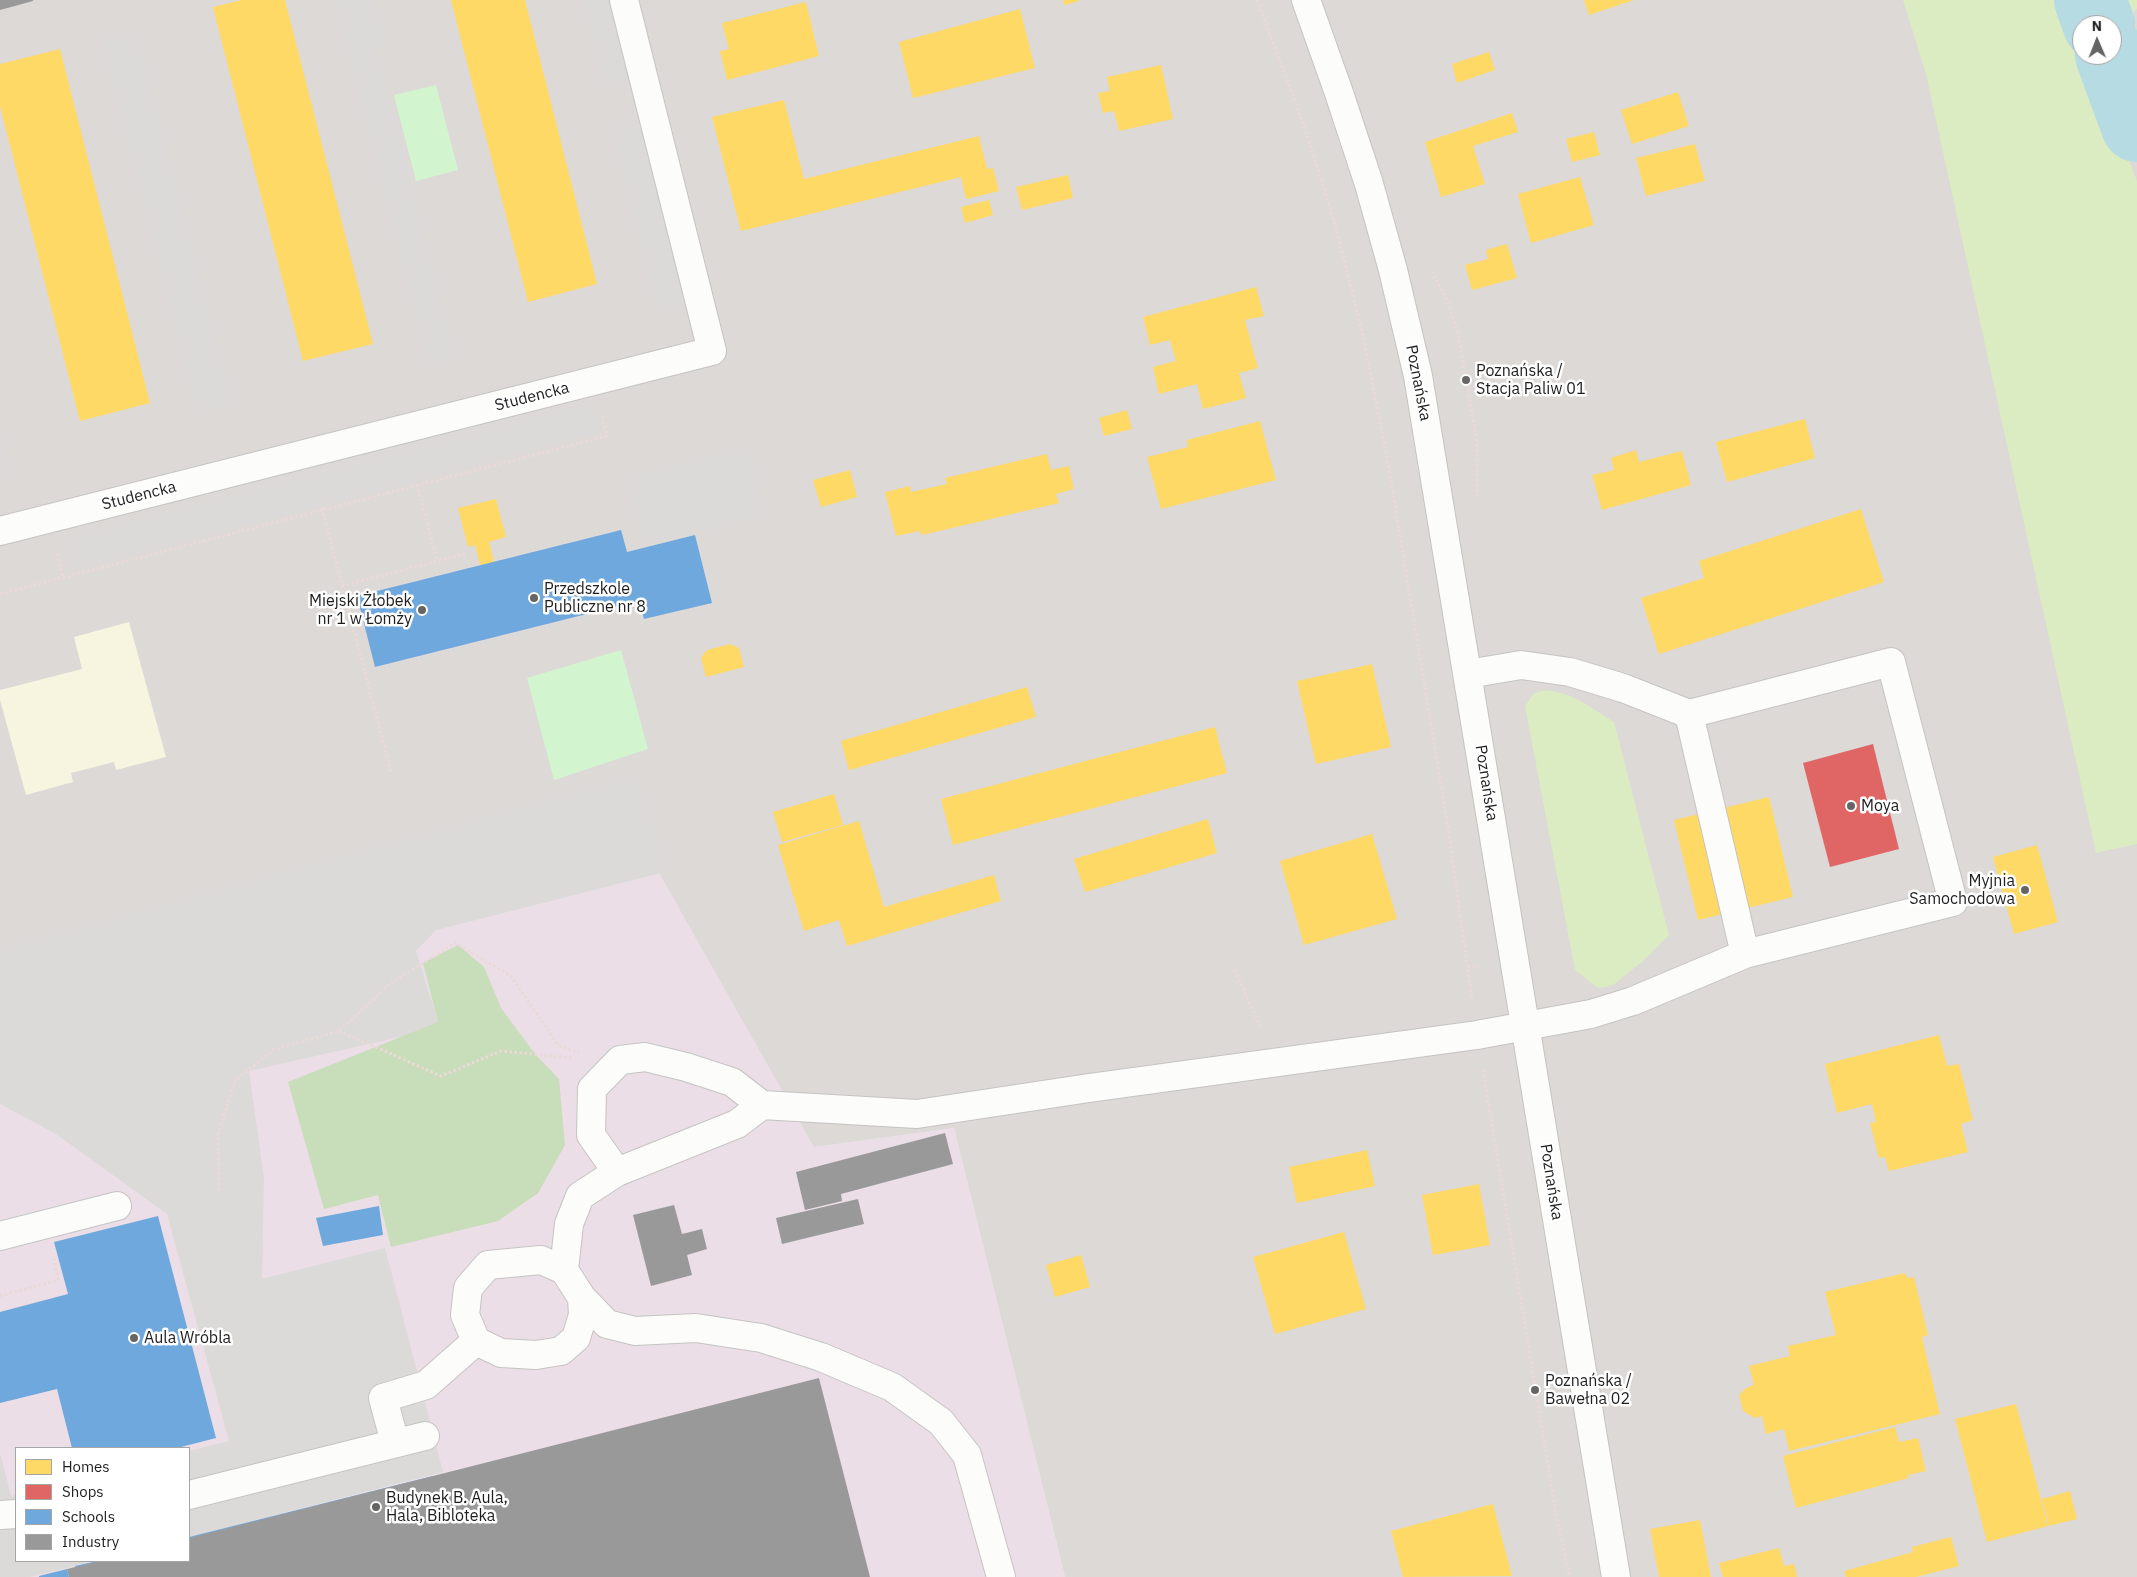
<!DOCTYPE html>
<meta charset="utf-8">
<style>
body{margin:0}
#map{position:relative;width:2137px;height:1577px;overflow:hidden;background:#edeae6;font-family:"IBM Plex Sans",sans-serif}
canvas{display:block}
.legend{position:absolute;left:15px;top:1447px;width:175px;height:115px;box-sizing:border-box;background:#fff;border:1px solid #a5a5a5;margin:0;padding:6px 9px;list-style:none;font-size:15px;color:#1e1e1e}
.legend li{display:flex;align-items:center;gap:10px;height:25px}
.legend b{width:25px;border:1px solid #a5a5a5}
.north{position:absolute;left:2072px;top:15px;width:50px;height:50px;box-sizing:border-box;background:#fff;border:1px solid #a5a5a5;border-radius:50%;rotate:359deg;font-size:14px;font-weight:700;line-height:20px;text-align:center;color:#1e1e1e}
.north::after{content:'';display:block;margin:auto;width:18px;height:22px;background:#666564;clip-path:polygon(50% 0,100% 100%,50% 72%,0 100%)}
</style>
<div id="map">
<canvas width="2137" height="1577"></canvas>
<ul class="legend">
<li><b style="height:14px;background:#ffd966"></b>Homes</li>
<li><b style="height:14px;background:#e06666"></b>Shops</li>
<li><b style="height:14px;background:#6fa8dc"></b>Schools</li>
<li><b style="height:14px;background:#999"></b>Industry</li>
</ul>
<div class="north">N</div>
</div>
<script>
const c = document.querySelector('canvas').getContext('2d');
c.lineJoin = 'round';
function paint(path, color) {
  c.fillStyle = color;
  c.fill(path, 'evenodd');
}
function toPath(rows) {
  const path = new Path2D();
  for (const r of rows) {
    path.moveTo(r[0], r[1]);
    for (let i = 2; i < r.length; i += 2) path.lineTo(r[i], r[i + 1]);
  }
  return path;
}
function strokePath(path, color, width, dash) {
  c.strokeStyle = color;
  c.lineWidth = width;
  c.lineCap = dash ? 'butt' : 'round';
  c.setLineDash(dash || []);
  c.stroke(path);
}
function write(font, color, halo, rows, align = 'center') {
  c.font = font + ' "IBM Plex Sans",sans-serif';
  c.lineWidth = 5;
  c.setLineDash([]);
  c.textBaseline = 'middle';
  c.strokeStyle = halo;
  c.fillStyle = color;
  for (const [text, x, y, turn = 0] of rows) {
    c.save();
    c.translate(x, y);
    c.rotate((+turn || 0) * Math.PI / 180);
    c.textAlign = isNaN(turn) ? turn : align;
    if (halo) c.strokeText(text, 0, 0);
    c.fillText(text, 0, 0);
    c.restore();
  }
}
paint(toPath([
 [0,0,2137,0,2137,1577,1065,1577,954,1128,815,1147,0,1001],
 [2082,25,2112,25,2112,55,2082,55]
]), '#dcd9d7');
paint(toPath([
 [644,846,814,1147,954,1128,1065,1577,0,1577,0,1001],
 [16,1448,189,1448,189,1561,16,1561]
]), '#ebdee6');
paint(toPath([
 [129,622,166,757,116,770,114,762,71,773,73,782,26,795,0,700,0,690,82,669,74,637]
]), '#f7f4e0');
paint(toPath([
 [336,0,375,0,387,44,376,48,455,358,429,365],
 [584,0,614,0,633,78,605,85],
 [136,29,232,404,197,412,102,38],
 [642,120,688,302,657,310,611,127],
 [590,403,599,432,74,570,67,539],
 [0,426,13,475,0,478],
 [749,446,766,515,644,546,627,477],
 [637,776,669,871,436,930,416,951,440,1028,249,1071,264,1178,262,1279,385,1248,443,1472,189,1537,189,1451,229,1441,167,1214,56,1134,0,1104,0,949],
 [0,1453,11,1496,16,1495,16,1561,94,1561,30,1577,0,1577]
]), '#dbdad8');
paint(toPath([
 [1903,0,2137,0,2137,8,2122,27,2112,29,2112,25,2082,25,2082,37,2079,37,2082,55,2087,55,2137,181,2137,844,2096,853,1926,74],
 [1547,690,1565,694,1581,701,1614,722,1669,935,1643,961,1613,985,1606,987,1598,988,1575,970,1525,706,1534,693]
]), '#dbecc2');
paint(toPath([
 [458,945,484,967,501,1008,535,1054,559,1079,565,1145,538,1193,498,1221,391,1247,378,1195,324,1209,288,1082,438,1022,423,963]
]), '#c8ddb9');
paint(toPath([
 [436,85,458,170,416,181,394,95],
 [621,650,648,749,554,780,527,678]
]), '#d2f5cf');
paint(toPath([
 [242,0,285,0,373,344,303,361,213,7],
 [451,0,525,0,597,284,528,302],
 [1063,0,1079,0,1079,1,1064,5],
 [1584,0,1634,0,1589,15],
 [806,2,819,56,727,80,720,51,729,49,722,23],
 [1020,9,1035,68,913,98,899,42],
 [60,49,150,403,80,421,0,106,0,64],
 [1489,52,1495,70,1457,83,1452,64],
 [1161,65,1173,119,1119,131,1114,111,1103,113,1098,93,1110,91,1107,77],
 [1678,92,1689,126,1632,144,1621,110],
 [784,100,804,179,979,136,987,169,993,168,999,191,966,199,961,177,741,231,712,117],
 [1512,113,1518,132,1473,146,1485,184,1441,197,1425,142],
 [1594,132,1600,155,1572,162,1566,139],
 [1695,144,1705,181,1646,196,1636,158],
 [1068,175,1073,198,1022,210,1016,187],
 [1580,177,1594,225,1531,243,1518,194],
 [989,200,993,215,965,223,961,207],
 [1507,244,1517,278,1472,290,1465,265,1488,259,1486,250],
 [1256,287,1264,316,1245,320,1258,368,1239,373,1246,398,1203,409,1197,384,1159,394,1153,367,1176,361,1170,340,1150,345,1143,317],
 [1127,410,1132,429,1104,436,1099,418],
 [1805,419,1815,458,1727,482,1716,442],
 [1260,421,1276,480,1161,509,1147,457,1188,447,1187,440],
 [1636,450,1639,462,1682,451,1691,485,1602,510,1592,475,1614,470,1611,458],
 [1047,454,1051,470,1069,466,1074,489,1056,494,1059,503,922,535,920,531,896,536,885,492,910,486,911,492,947,484,945,478],
 [850,470,857,497,821,507,813,480],
 [496,499,506,537,489,542,494,562,480,565,475,545,468,547,458,508],
 [1861,509,1884,582,1659,654,1641,598,1704,578,1699,561],
 [730,644,739,648,744,667,706,677,701,658,707,650],
 [1372,664,1391,747,1316,764,1297,681],
 [1027,687,1036,717,849,770,841,741],
 [1215,727,1227,773,953,845,941,799],
 [834,794,843,825,782,842,773,812],
 [1769,797,1793,897,1698,920,1674,820],
 [1208,819,1217,853,1085,892,1074,859],
 [859,821,884,907,994,875,1001,901,847,946,839,920,804,931,778,845],
 [1372,834,1397,919,1304,945,1280,861],
 [2037,845,2058,922,2014,934,1993,857],
 [1939,1035,1947,1066,1959,1064,1973,1120,1961,1124,1968,1152,1889,1171,1885,1157,1879,1158,1870,1123,1876,1122,1872,1104,1837,1113,1825,1064],
 [1367,1150,1375,1186,1297,1203,1289,1167],
 [1479,1184,1490,1245,1433,1255,1422,1195],
 [1344,1232,1366,1309,1275,1334,1253,1257],
 [1081,1255,1090,1287,1055,1297,1046,1265],
 [1905,1273,1907,1278,1914,1277,1928,1335,1922,1337,1940,1414,1789,1451,1784,1429,1766,1434,1762,1416,1755,1418,1743,1411,1739,1395,1746,1388,1754,1385,1749,1366,1790,1356,1788,1346,1836,1335,1825,1292],
 [2016,1404,2048,1526,1987,1542,1955,1419],
 [1895,1427,1899,1442,1918,1438,1926,1471,1908,1475,1909,1478,1796,1508,1783,1456],
 [2070,1491,2077,1519,2049,1526,2042,1499],
 [1493,1504,1512,1576,1403,1577,1391,1531],
 [1700,1520,1711,1577,1659,1577,1650,1529],
 [1951,1537,1959,1566,1916,1577,1846,1577,1844,1571,1913,1552,1912,1547],
 [1779,1548,1784,1566,1794,1564,1797,1577,1723,1577,1719,1563]
]), '#ffd966');
paint(toPath([
 [1873,744,1899,849,1830,867,1803,763]
]), '#e06666');
paint(toPath([
 [621,530,627,552,695,535,712,603,644,619,639,601,375,667,357,596],
 [379,1206,383,1235,323,1246,316,1218],
 [158,1216,216,1438,177,1448,72,1448,57,1389,0,1403,0,1312,68,1294,54,1242],
 [433,1476,459,1577,78,1577,75,1566,97,1561,189,1561,189,1537],
 [67,1569,69,1577,39,1577,39,1576]
]), '#6fa8dc');
paint(toPath([
 [0,0,33,0,33,1,0,10],
 [945,1133,953,1164,841,1194,842,1201,805,1210,796,1172],
 [858,1199,864,1224,782,1244,776,1218],
 [674,1205,682,1234,702,1229,707,1249,687,1255,692,1275,651,1286,633,1215],
 [819,1378,870,1577,69,1577,67,1569,100,1561,189,1561,189,1538]
]), '#999');
strokePath(toPath([
 [2090,0,2099,25],
 [2111,55,2137,126]
]), '#b6dbe2', 72);
const minor = toPath([
 [1306,0,1339,93,1369,184,1393,270,1418,376,1616,1577],
 [0,531,712,351,624,0],
 [1689,714,1745,954],
 [762,1105,737,1124,617,1172,591,1135,592,1089,620,1060,645,1057,686,1067,732,1082,762,1105,917,1114,1089,1088,1477,1035,1591,1014,1633,1001,1745,954,1953,902,1891,662,1689,714,1623,688,1570,672,1521,665,1468,674],
 [617,1172,580,1196,569,1224,564,1270,582,1298,607,1324,635,1331,696,1328,761,1338,821,1357,892,1387,941,1422,967,1455,1001,1577],
 [0,1236,117,1206],
 [564,1270,541,1260,488,1265,468,1288,465,1315,476,1341,501,1353,536,1355,561,1351,576,1338,583,1315,582,1298],
 [395,1443,383,1398,426,1385,476,1341],
 [189,1495,425,1436],
 [0,1515,16,1514]
]);
strokePath(minor, '#c5c4c2', 30);
strokePath(toPath([
 [1257,0,1304,125,1335,224,1362,331,1388,463,1448,827,1472,1000],
 [1432,271,1449,304,1459,338,1477,442,1477,500],
 [417,484,437,561],
 [322,508,391,772],
 [57,554,63,577],
 [342,586,468,553],
 [0,594,607,436,602,415],
 [1468,968,1479,966],
 [1235,970,1261,1028],
 [339,1031,441,1076,501,1051,573,1058],
 [1483,1070,1557,1519,1570,1577],
 [219,1190,218,1135,235,1081,273,1050,339,1031,390,984,455,943,511,976,558,1045,579,1053],
 [0,1296,58,1280,54,1259]
]), '#ebd9d8', 3, [2.5, 2.5]);
strokePath(minor, '#fcfcfb', 28);
for (const [x, y, r, color] of [
 [1466,380,5,"#666564"],
 [534,598,5,"#666564"],
 [422,610,5,"#666564"],
 [1851,806,5,"#666564"],
 [2025,890,5,"#666564"],
 [134,1338,5,"#666564"],
 [1535,1390,5,"#666564"],
 [376,1507,5,"#666564"]
]) {
  const dot = new Path2D();
  dot.arc(x, y, r, 0, 2 * Math.PI);
  c.fillStyle = color;
  c.fill(dot);
  strokePath(dot, '#fff', 2);
}
write('16px', '#1e1e1e', '#fff', [
 ["Poznańska /",1476,371],
 ["Stacja Paliw 01",1476,389],
 ["Przedszkole",544,589],
 ["Publiczne nr 8",544,607],
 ["Miejski Żłobek",412,601,"right"],
 ["nr 1 w Łomży",412,619,"right"],
 ["Moya",1861,806],
 ["Myjnia",2015,881,"right"],
 ["Samochodowa",2015,899,"right"],
 ["Aula Wróbla",144,1338],
 ["Poznańska /",1545,1381],
 ["Bawełna 02",1545,1399],
 ["Budynek B. Aula,",386,1498],
 ["Hala, Bibloteka",386,1516]
], 'left');
write('16px', '#1e1e1e', '#fff', [
 ["Poznańska",1418,383,79],
 ["Studencka",532,397,-14],
 ["Studencka",139,496,-14],
 ["Poznańska",1486,783,81],
 ["Poznańska",1551,1182,81]
]);
</script>
